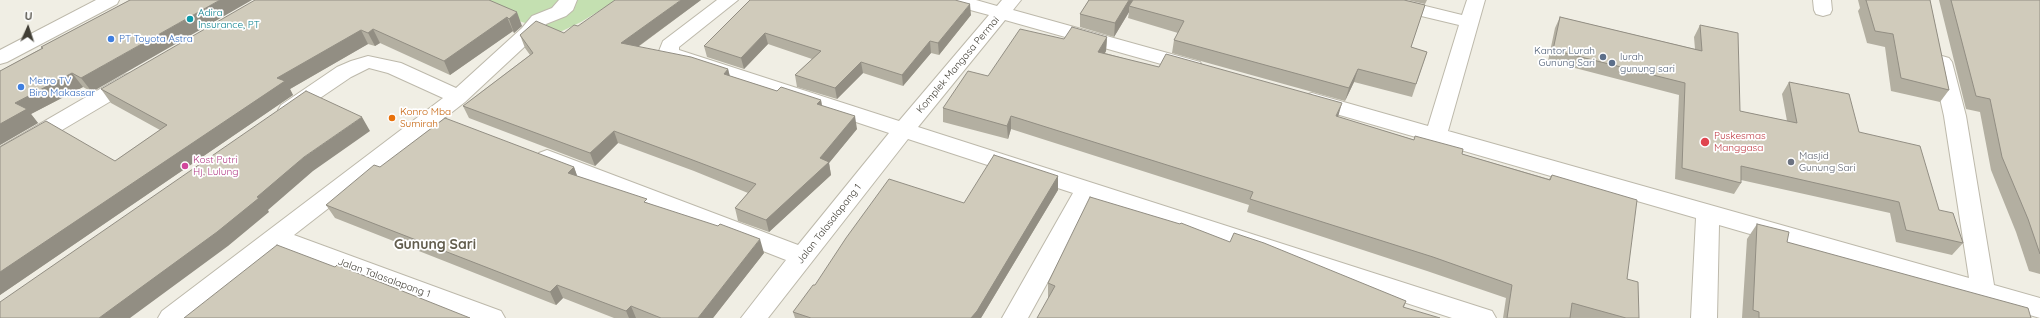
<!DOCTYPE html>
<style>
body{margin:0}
#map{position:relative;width:2040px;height:318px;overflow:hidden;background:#f0eee4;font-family:Quicksand,sans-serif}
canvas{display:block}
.north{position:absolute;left:8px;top:8px;width:40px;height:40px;-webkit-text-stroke:3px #fff;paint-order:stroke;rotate:3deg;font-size:11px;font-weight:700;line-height:16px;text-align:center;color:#413e35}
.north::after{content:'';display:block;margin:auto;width:14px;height:18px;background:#413e35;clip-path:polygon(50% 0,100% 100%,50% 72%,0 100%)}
</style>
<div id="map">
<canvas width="2040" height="318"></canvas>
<div class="north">U</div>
</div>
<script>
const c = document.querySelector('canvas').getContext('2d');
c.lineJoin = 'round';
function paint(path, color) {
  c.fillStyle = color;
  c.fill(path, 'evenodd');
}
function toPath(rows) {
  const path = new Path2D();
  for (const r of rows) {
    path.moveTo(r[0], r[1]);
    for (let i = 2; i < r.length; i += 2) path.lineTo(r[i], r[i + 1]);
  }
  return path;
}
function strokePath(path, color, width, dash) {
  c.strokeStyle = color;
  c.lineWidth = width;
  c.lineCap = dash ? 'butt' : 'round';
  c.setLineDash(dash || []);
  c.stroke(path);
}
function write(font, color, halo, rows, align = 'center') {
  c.font = font + ' Quicksand,sans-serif';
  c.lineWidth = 3.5;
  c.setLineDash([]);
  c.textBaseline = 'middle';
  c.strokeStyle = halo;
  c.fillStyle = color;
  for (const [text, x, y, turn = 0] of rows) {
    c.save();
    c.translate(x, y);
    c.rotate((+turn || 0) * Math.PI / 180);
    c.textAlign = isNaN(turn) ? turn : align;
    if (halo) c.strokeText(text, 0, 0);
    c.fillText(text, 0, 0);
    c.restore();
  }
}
paint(toPath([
 [471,0,617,0,581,22,558,33,522,22]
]), '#c4e0b1');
const minor = toPath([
 [96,0,119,0,117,4,7,62,0,64,0,50,96,0],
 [559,0,577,0,573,10,566,16,546,24,536,36,465,102,294,235,501,311,505,318,464,318,278,248,189,318,158,318,162,311,443,98,388,73,369,68,351,77,295,115,288,117,281,115,278,110,281,105,337,67,351,61,368,56,401,63,456,88,522,28,532,16,552,8,559,0],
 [717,0,738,0,679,47,679,50,899,121,989,15,948,4,946,0,976,0,997,6,1002,0,1021,0,1013,10,1200,62,1203,67,1200,72,1193,73,1005,20,918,127,1492,311,1496,318,1452,318,1093,200,1028,318,1002,318,1073,193,908,139,768,318,741,318,786,260,539,163,536,158,539,153,547,150,555,153,798,245,889,133,664,58,659,51,663,41,717,0],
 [1369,0,1401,0,1462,15,1467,0,1485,0,1448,131,1969,278,1944,116,1932,62,1935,58,1942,56,1949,58,1952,62,1966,116,1994,285,2040,298,2040,318,1719,225,1717,318,1691,318,1696,218,1305,105,1302,100,1305,95,1312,93,1428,126,1459,25,1371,4,1369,0],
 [1813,0,1831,0,1832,10,1830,14,1823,16,1816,14,1814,10,1813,0],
 [131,73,138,75,141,80,138,85,8,162,0,165,0,147,124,75,131,73]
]);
strokePath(minor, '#bdb9ab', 2);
paint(minor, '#fff');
paint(toPath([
 [130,0,92,92,83,87,31,114,38,123,0,145,0,71,42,48,41,47],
 [489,0,522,26,514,33,513,31,450,75,380,43,375,46,368,44,290,89,293,95,0,295,0,147,115,161,160,130,111,103,101,89],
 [701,0,638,47,728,69,730,76,777,91,821,100,822,106,857,129,829,163,831,175,769,232,738,221,735,208,748,193,694,171,618,143,595,166,469,118,463,106,530,55,525,48,520,35,564,33,578,26],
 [750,0,971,15,939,55,931,53,903,86,863,73,837,99,797,87,795,75,812,59,768,44,744,69,707,57,704,46],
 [1089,0,1425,5,1411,47,1427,52,1412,97,1354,82,1345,101,1172,53,1174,40,1178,33,1128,18,1129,12,1114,37,1080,27,1080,14],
 [1407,0,1427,0,1425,4],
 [1858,0,1930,0,1949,90,1940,102,1891,91,1885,47,1867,43,1858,11,1860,8],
 [1939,0,2040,0,2040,274,2029,271,2016,232,1991,170,1980,112,1966,109],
 [1560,17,1695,49,1694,37,1700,25,1740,111,1787,121,1782,94,1789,82,1859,132,1939,210,1963,243,1952,255,1896,242,1890,213,1741,180,1741,183,1734,194,1675,179,1679,95,1548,61,1555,28],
 [1107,37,1106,51,1105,53,1338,117,1462,154,1549,179,1552,175,1627,279,1639,318,1503,318,1506,298,1427,271,1247,212,1249,205,1011,129,1008,139,943,122,943,108,988,76,1064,39],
 [380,167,574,167,577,176,648,203,764,253,713,318,614,318,563,298,556,305,335,218,326,205],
 [1058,176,1058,190,981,318,795,318,793,312,815,285,964,203],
 [1757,224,1787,242,2031,318,1742,318,1747,239],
 [1230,242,1406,301,1404,307,1048,297,1048,283]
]), '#b3afa1');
paint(toPath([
 [220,0,252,0,92,92,81,78],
 [681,0,701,0,625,56,621,43],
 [1129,0,1136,0,1129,6,1129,12,1114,37,1115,23],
 [970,4,971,15,939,55,938,43],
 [517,12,522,26,514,33,509,19],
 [507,17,513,31,450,75,444,61],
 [373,29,380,43,375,46,368,33],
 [361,30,368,44,290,89,293,95,0,295,0,272,277,78],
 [765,33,768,44,744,69,741,58],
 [1107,37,1106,51,1098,65,1098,52],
 [930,41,931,53,903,86,902,75],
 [861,62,863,73,837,99,835,88],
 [728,69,731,82,724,74],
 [1358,69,1354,82,1345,101,1349,88],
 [72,73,83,87,31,114,38,123,0,145,0,124,15,103],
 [821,100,823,113,817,104],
 [1342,103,1338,117,1336,116],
 [855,116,857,129,829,163,831,175,769,232,766,220],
 [1011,116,1011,129,1008,139,1007,126],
 [362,117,370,131,313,171,268,210,269,212,228,246,130,318,99,318,304,157],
 [614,131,618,143,595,166,590,153],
 [574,167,579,181,568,173],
 [1058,176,1058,190,981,318,971,318],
 [760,239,764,253,713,318,698,318],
 [557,285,563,298,556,305,550,292],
 [631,306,636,318,629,318,626,311]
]), '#928e83');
const building = toPath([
 [130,0,220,0,81,78,72,73,15,103,27,109,0,124,0,71,43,48,41,47,130,0],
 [255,0,489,0,517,12,509,19,507,17,444,61,373,29,368,33,361,30,277,78,285,81,0,272,0,147,46,121,115,161,167,125,101,89,255,0],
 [615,0,681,0,621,43,691,57,728,69,724,74,777,91,781,87,821,100,817,104,855,116,820,158,829,162,766,220,735,208,756,184,690,159,614,131,590,153,463,106,533,53,520,35,536,21,564,33,574,25,578,26,615,0],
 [750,0,955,0,970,4,938,43,930,41,902,75,861,62,835,88,795,75,821,51,765,33,741,58,704,46,750,0],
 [1089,0,1129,0,1115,23,1080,14,1089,0],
 [1133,0,1404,0,1425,5,1411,47,1427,52,1416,84,1358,69,1349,88,1174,40,1184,21,1129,6,1133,0],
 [1866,0,1930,0,1949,90,1901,78,1893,34,1875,31,1866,0],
 [1951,0,2040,0,2040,254,2028,219,2002,157,1990,99,1976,96,1951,0],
 [1560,17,1702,51,1700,25,1738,33,1740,111,1797,123,1789,82,1849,94,1859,132,1920,146,1939,210,1953,213,1963,243,1906,230,1899,202,1741,166,1741,183,1682,168,1685,83,1553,50,1560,17],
 [1072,27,1107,37,1098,52,1159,67,1166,54,1342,103,1336,116,1414,140,1415,136,1463,149,1462,154,1550,180,1552,175,1637,200,1627,279,1638,282,1639,318,1626,318,1572,303,1570,318,1507,318,1512,285,1433,257,1250,199,1253,192,1011,116,1007,126,943,108,968,71,988,76,1020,29,1064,39,1072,27],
 [306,91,362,117,304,157,257,197,259,198,217,232,99,318,0,318,0,302,306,91],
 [445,118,574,167,568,173,647,199,644,202,718,226,720,224,760,239,698,318,661,318,631,306,626,311,557,285,550,292,326,205,374,165,380,167,445,118],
 [994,155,1058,176,977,311,971,318,811,318,793,312,813,285,815,285,846,238,889,179,964,203,994,155],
 [1090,197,1180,224,1181,223,1230,242,1234,233,1264,243,1406,301,1403,307,1440,318,1037,318,1055,286,1048,283,1090,197],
 [1757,224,1789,232,1787,242,2028,308,2031,318,1759,318,1759,312,1753,310,1757,224],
 [277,245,335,267,337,265,470,318,184,318,277,245]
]);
paint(building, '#d0cbbb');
strokePath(building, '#928e83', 1);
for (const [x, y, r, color] of [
 [190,19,4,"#0f9aa8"],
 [111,39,4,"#3f7fe0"],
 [1603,57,4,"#5c6f8a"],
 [1612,63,4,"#5c6f8a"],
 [21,87,4,"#3f7fe0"],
 [392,118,4,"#e8710a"],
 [1705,142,5,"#e0444e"],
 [1791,162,4,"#6b7280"],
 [185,166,4,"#d1479c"]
]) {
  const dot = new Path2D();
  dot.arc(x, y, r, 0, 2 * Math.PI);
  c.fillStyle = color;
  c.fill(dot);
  strokePath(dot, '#fff', 1.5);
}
write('10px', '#0d838f', '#fff', [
 ["Adira",198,13],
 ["Insurance, PT",198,25]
], 'left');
write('10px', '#366cbe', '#fff', [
 ["PT Toyota Astra",119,39],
 ["Metro TV",29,81],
 ["Biro Makassar",29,93]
], 'left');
write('10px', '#4e5e75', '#fff', [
 ["Kantor Lurah",1595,51],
 ["Gunung Sari",1595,63],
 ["lurah",1620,57,"left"],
 ["gunung sari",1620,69,"left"]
], 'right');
write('10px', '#413e35', '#fff', [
 ["Komplek Mangasa Permai",958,65,-50],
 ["Jalan Talasalapang 1",829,224,-52],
 ["Jalan Talasalapang 1",384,278,20]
]);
write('10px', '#c56008', '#fff', [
 ["Konro Mba",400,112],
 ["Sumirah",400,124]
], 'left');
write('10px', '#be3a42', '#fff', [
 ["Puskesmas",1714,136],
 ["Manggasa",1714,148]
], 'left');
write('10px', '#5b616d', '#fff', [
 ["Masjid",1799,156],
 ["Gunung Sari",1799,168]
], 'left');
write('10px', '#b23c85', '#fff', [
 ["Kost Putri",193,160],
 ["Hj. Lulung",193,172]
], 'left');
write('bold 14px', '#625d4d', '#fff', [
 ["Gunung Sari",435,245]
]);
</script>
